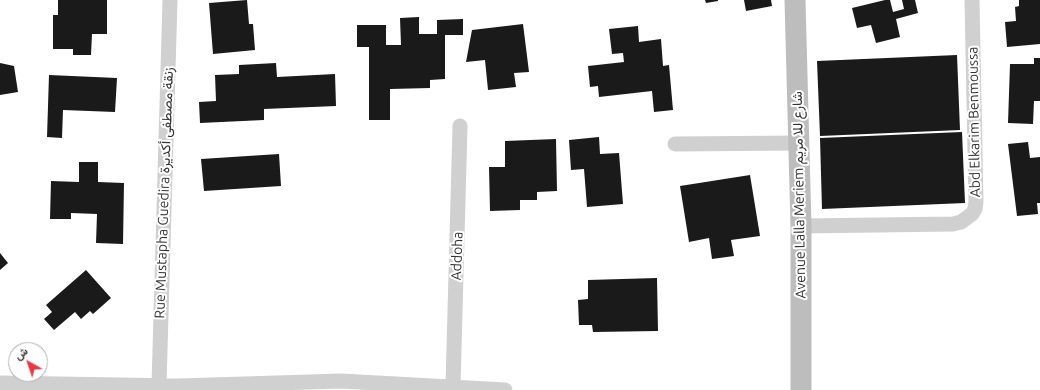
<!DOCTYPE html>
<meta charset="utf-8">
<style>
body{margin:0}
#map{position:relative;width:1040px;height:390px;overflow:hidden;background:#fff;font-family:Ubuntu,Vazirmatn,sans-serif}
canvas{display:block}
.north{position:absolute;left:8px;top:342px;width:40px;height:40px;box-sizing:border-box;background:#fff;border:1px solid #adadad;border-radius:50%;rotate:320deg;font-size:11px;font-weight:700;line-height:16px;text-align:center;color:#333}
.north::after{content:'';display:block;margin:auto;width:14px;height:18px;background:#e63946;clip-path:polygon(50% 0,100% 100%,50% 72%,0 100%)}
</style>
<div id="map">
<canvas width="1040" height="390"></canvas>
<div class="north">ش</div>
</div>
<script>
const c = document.querySelector('canvas').getContext('2d');
c.lineJoin = 'round';
function paint(path, color) {
  c.fillStyle = color;
  c.fill(path, 'evenodd');
}
function toPath(rows) {
  const path = new Path2D();
  for (const r of rows) {
    path.moveTo(r[0], r[1]);
    for (let i = 2; i < r.length; i += 2) path.lineTo(r[i], r[i + 1]);
  }
  return path;
}
function strokePath(path, color, width, dash) {
  c.strokeStyle = color;
  c.lineWidth = width;
  c.lineCap = dash ? 'butt' : 'round';
  c.setLineDash(dash || []);
  c.stroke(path);
}
function write(font, color, halo, rows, align = 'center') {
  c.font = font + ' Ubuntu,Vazirmatn,sans-serif';
  c.lineWidth = 4;
  c.setLineDash([]);
  c.textBaseline = 'middle';
  c.strokeStyle = halo;
  c.fillStyle = color;
  for (const [text, x, y, turn = 0] of rows) {
    c.save();
    c.translate(x, y);
    c.rotate((+turn || 0) * Math.PI / 180);
    c.textAlign = isNaN(turn) ? turn : align;
    if (halo) c.strokeText(text, 0, 0);
    c.fillText(text, 0, 0);
    c.restore();
  }
}
paint(toPath([
 [58,0,107,0,107,34,92,34,91,55,73,55,73,49,53,49,53,15,58,15],
 [247,0,249,24,253,24,255,50,213,54,209,3],
 [705,0,718,0,718,1,706,3],
 [744,0,771,0,772,6,746,11],
 [885,0,890,0,893,12,904,9,902,0,915,0,918,13,896,19,900,37,876,43,871,25,857,28,852,8],
 [1019,0,1040,0,1040,44,1007,47,1005,22,1016,21,1015,7,1019,6],
 [419,17,419,34,437,34,437,20,463,19,463,35,445,35,445,79,430,80,430,88,390,89,390,120,369,120,369,47,357,47,357,25,386,25,386,45,401,45,400,18],
 [523,24,529,72,514,73,516,87,488,90,485,60,466,62,472,30],
 [638,26,639,42,661,39,663,66,669,65,673,110,654,112,652,91,599,97,598,86,590,87,588,66,624,62,623,53,612,54,609,29],
 [957,55,960,130,820,136,817,61],
 [1034,58,1040,58,1040,101,1034,101,1033,124,1008,123,1010,64,1034,64],
 [0,63,14,66,18,92,0,95],
 [276,63,277,77,335,74,336,106,264,109,264,120,200,123,199,102,216,101,215,75,239,74,239,65],
 [49,75,117,78,115,112,63,110,62,138,47,137],
 [962,132,965,203,822,209,820,138],
 [599,137,600,154,619,153,623,204,587,207,584,169,571,170,569,140],
 [556,139,557,191,537,192,537,200,520,200,520,210,490,211,489,167,505,167,505,141],
 [1028,142,1030,158,1040,157,1040,203,1037,203,1038,214,1017,216,1008,144],
 [279,154,281,186,204,191,201,159],
 [79,162,98,162,98,182,124,183,123,244,96,243,97,214,71,213,71,219,50,219,51,181,79,182],
 [750,175,760,236,731,240,734,256,712,259,709,238,689,242,680,186],
 [0,253,8,263,0,270],
 [86,270,111,298,93,314,90,311,81,319,75,312,54,330,44,319,52,312,46,305],
 [657,278,658,331,593,332,592,325,579,325,578,300,588,299,588,280]
]), '#1a1a1a');
strokePath(toPath([
 [675,144,799,143],
 [801,226,953,224,961,222,972,214,975,209,976,202,972,0],
 [0,383,179,386,341,381,505,390],
 [159,385,170,0],
 [453,386,460,126]
]), '#d0d0d0', 15);
strokePath(toPath([
 [795,0,801,226,801,390]
]), '#bdbdbd', 21);
write('14px', '#333', '#fff', [
 ["Abd Elkarim Benmoussa",974,122,-91],
 ["Rue Mustapha Guedira زنقة مصطفى أكديرة",164,193,-88],
 ["Avenue Lalla Meriem شارع للا مريم",799,195,-91],
 ["Addoha",457,256,-88]
]);
</script>
